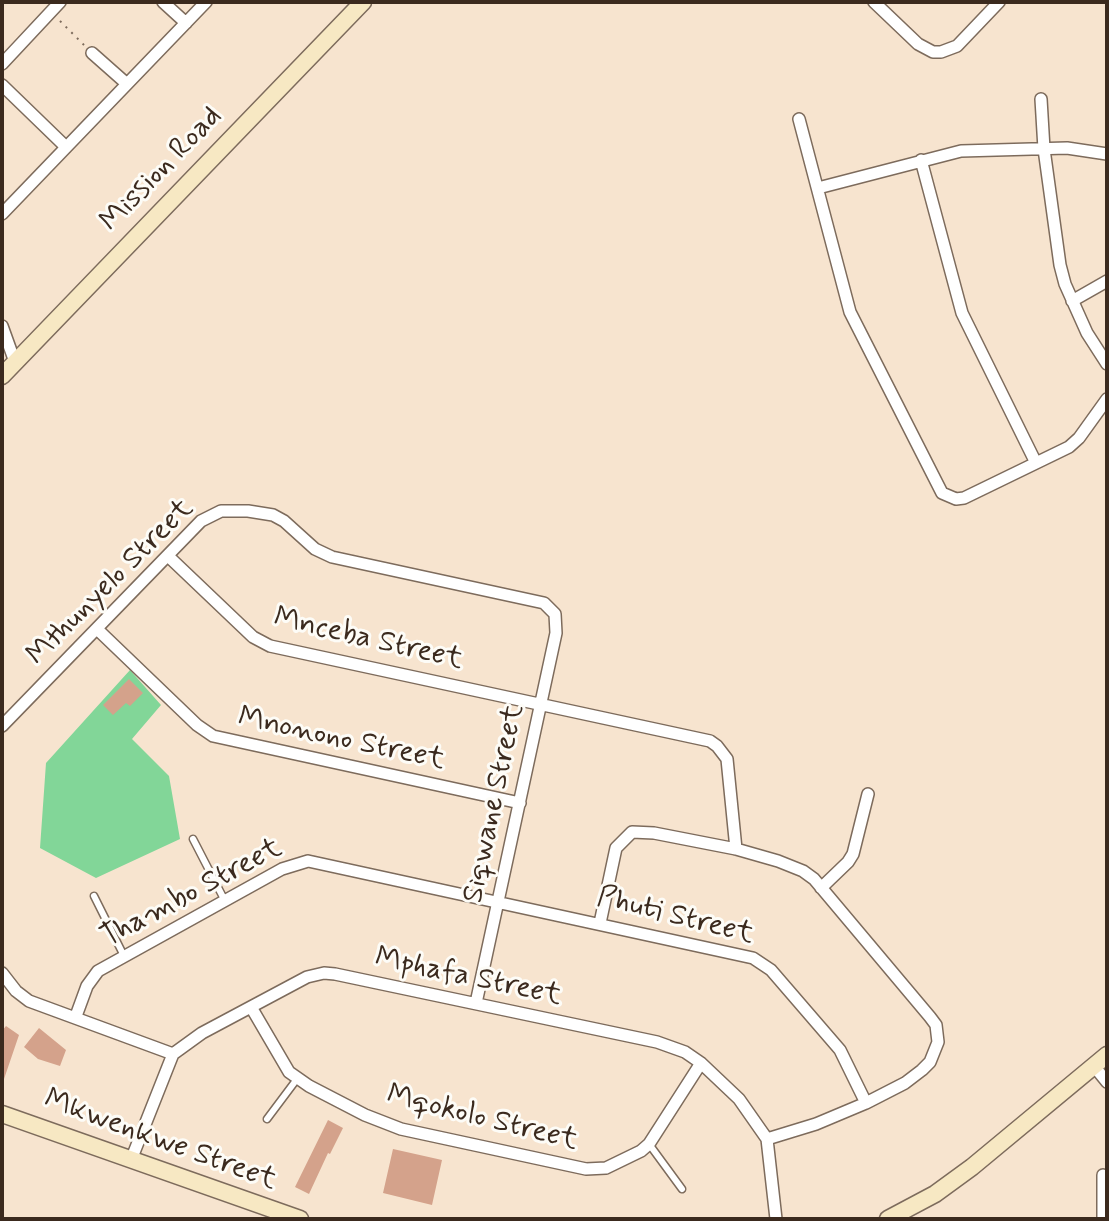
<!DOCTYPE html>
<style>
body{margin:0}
#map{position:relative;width:1109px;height:1221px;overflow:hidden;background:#f7e4cf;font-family:Mynerve,sans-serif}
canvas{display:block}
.frame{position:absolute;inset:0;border:4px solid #3b2a1e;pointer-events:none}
</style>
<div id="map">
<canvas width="1109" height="1221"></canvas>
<div class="frame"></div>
</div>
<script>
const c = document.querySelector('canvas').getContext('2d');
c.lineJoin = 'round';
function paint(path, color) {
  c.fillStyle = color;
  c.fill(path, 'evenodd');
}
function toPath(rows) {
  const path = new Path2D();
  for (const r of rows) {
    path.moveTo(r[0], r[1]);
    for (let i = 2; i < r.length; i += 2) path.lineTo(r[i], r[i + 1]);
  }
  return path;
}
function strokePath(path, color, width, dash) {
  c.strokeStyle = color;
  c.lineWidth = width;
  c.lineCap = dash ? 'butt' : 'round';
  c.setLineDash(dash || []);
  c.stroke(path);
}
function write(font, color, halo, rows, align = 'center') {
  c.font = font + ' Mynerve,sans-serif';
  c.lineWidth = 6;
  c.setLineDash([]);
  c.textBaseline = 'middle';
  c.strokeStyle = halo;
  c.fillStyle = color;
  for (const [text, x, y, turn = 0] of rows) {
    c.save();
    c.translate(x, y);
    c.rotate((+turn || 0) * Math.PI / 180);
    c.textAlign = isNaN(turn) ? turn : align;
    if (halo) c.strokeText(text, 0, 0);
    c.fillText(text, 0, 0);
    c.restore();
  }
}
paint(toPath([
 [130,670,161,705,132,739,169,776,180,839,96,878,40,848,46,763]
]), '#82d698');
paint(toPath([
 [129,679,143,693,130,706,126,703,113,715,103,705],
 [6,1026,19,1035,4,1079,2,1031],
 [39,1028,66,1050,60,1066,38,1059,24,1047],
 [328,1120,343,1128,330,1154,328,1153,309,1194,295,1187],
 [393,1149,442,1160,432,1205,383,1193]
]), '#d4a28b');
const lane = toPath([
 [193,839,225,901],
 [94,896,124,956],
 [267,1119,297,1079],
 [649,1144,682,1189]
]);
const street = toPath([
 [163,2,186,23],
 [874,2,918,44,933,52,941,52,957,46,999,2],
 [92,53,127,84],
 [2,64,60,2],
 [2,85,66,147],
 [1041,99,1044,149,1060,265,1065,284,1087,333,1107,364],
 [799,119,850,312,942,493,956,499,964,498,1069,447,1079,438,1107,399],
 [921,160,962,313,1036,463],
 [818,188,961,151,1067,148,1107,154],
 [2,214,206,2],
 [1072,301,1107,281],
 [2,326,15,362],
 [168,556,253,637,270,646,710,741,717,746,727,759,736,849],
 [97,629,197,725,213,736,520,803],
 [2,726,201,521,221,511,248,511,273,515,284,521,315,549,332,557,544,603,555,614,556,633,476,1003],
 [821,888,848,862,853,854,868,794],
 [600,923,616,848,632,832,654,833,736,849,778,861,803,871,814,879,930,1017,936,1025,938,1042,930,1062,922,1070,905,1083,866,1103,816,1124,767,1139],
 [2,973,16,991,29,1001,173,1054],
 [251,1007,289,1072,309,1086,365,1115,401,1129,586,1169,606,1168,641,1151,649,1144,701,1063],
 [76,1016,87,986,98,971,282,869,308,861,753,958,771,970,840,1050,866,1103],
 [1094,1066,1107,1082],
 [131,1160,173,1054,202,1033,307,977,324,973,335,974,657,1042,685,1052,701,1063,739,1099,767,1139,776,1219],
 [1103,1175,1103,1219]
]);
const secondary = toPath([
 [2,376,363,2],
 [2,1114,300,1219],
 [888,1219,935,1194,972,1167,1107,1055]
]);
strokePath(lane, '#7d6b5c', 9);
strokePath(street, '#7d6b5c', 14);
strokePath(secondary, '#7d6b5c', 19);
strokePath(toPath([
 [60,21,84,45]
]), '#7d6b5c', 2, [2, 6]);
strokePath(lane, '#fff', 6);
strokePath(street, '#fff', 11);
strokePath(secondary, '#f7e8c3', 16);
write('30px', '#3b2a1e', '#fdfcf7', [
 ["Mission Road",162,170,-46],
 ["Mthunyelo Street",111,583,-45],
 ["Mnceba Street",368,640,13],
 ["Mnonono Street",341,740,12],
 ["Siqwane Street",495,804,-78],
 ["Thambo Street",192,894,-28],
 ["Phuti Street",675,917,14],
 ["Mphafa Street",468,978,12],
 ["Mqokolo Street",482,1119,14],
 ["Mkwenkwe Street",160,1141,20]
]);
</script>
